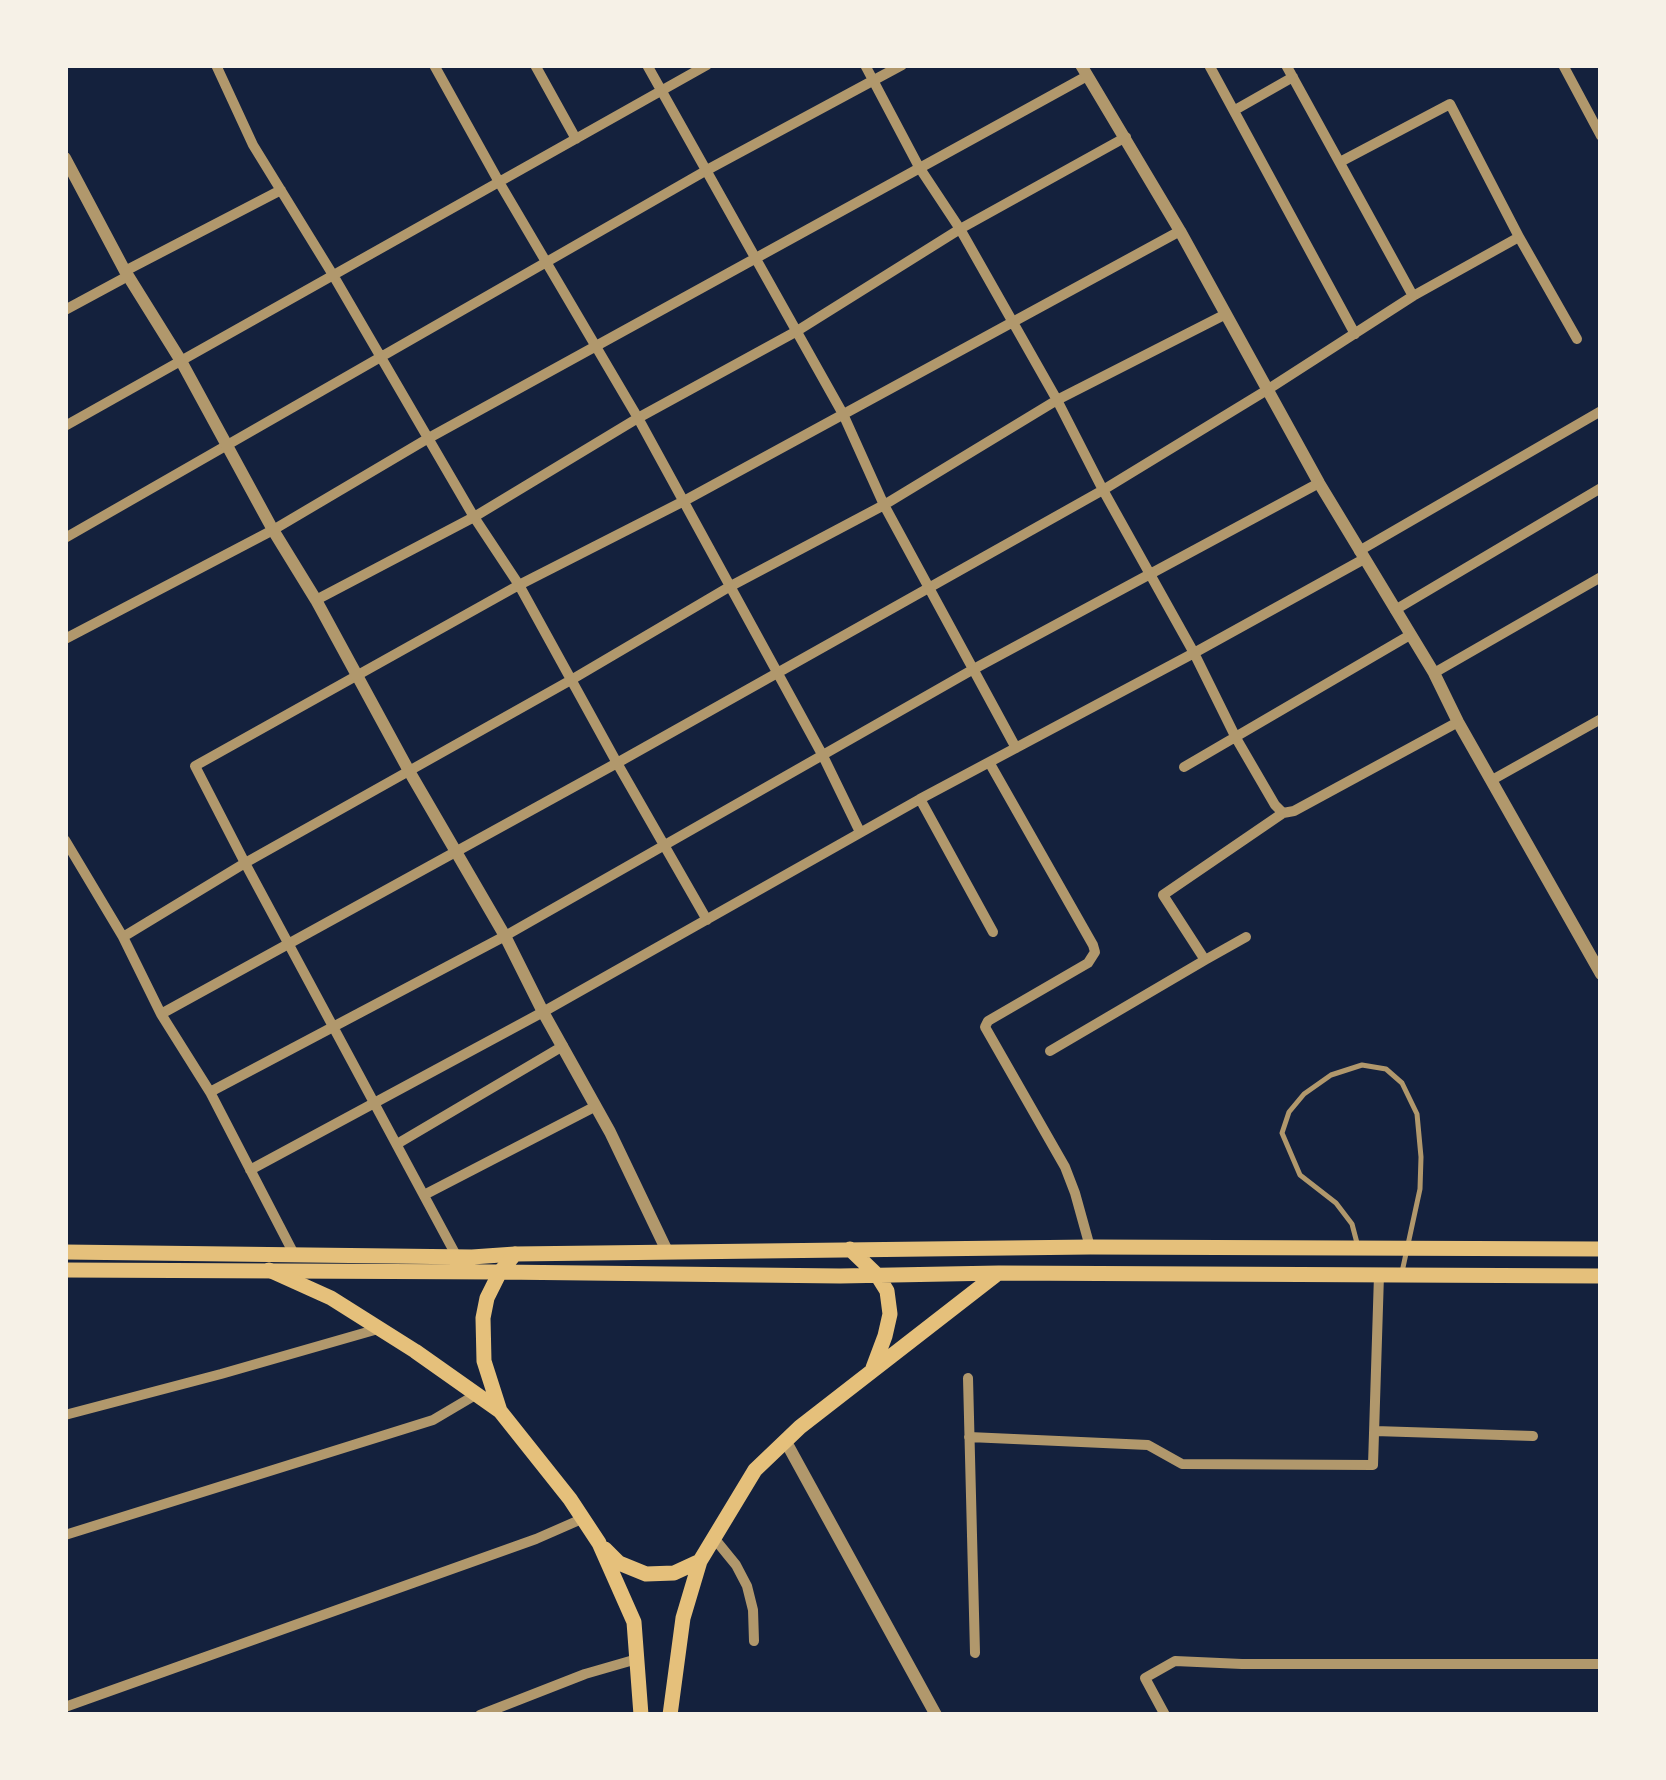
<!DOCTYPE html>
<style>
body{margin:0}
#map{position:relative;width:1666px;height:1780px;overflow:hidden;background:#14213d;font-family:"Alegreya Sans",sans-serif}
canvas{display:block}
.frame{position:absolute;inset:0;border:68px solid #f6f1e7;pointer-events:none}
</style>
<div id="map">
<canvas width="1666" height="1780"></canvas>
<div class="frame"></div>
</div>
<script>
const c = document.querySelector('canvas').getContext('2d');
c.lineJoin = 'round';
function toPath(rows) {
  const path = new Path2D();
  for (const r of rows) {
    path.moveTo(r[0], r[1]);
    for (let i = 2; i < r.length; i += 2) path.lineTo(r[i], r[i + 1]);
  }
  return path;
}
function strokePath(path, color, width, dash) {
  c.strokeStyle = color;
  c.lineWidth = width;
  c.lineCap = dash ? 'butt' : 'round';
  c.setLineDash(dash || []);
  c.stroke(path);
}
strokePath(toPath([
 [1357,1243,1352,1224,1336,1203,1300,1175,1282,1133,1289,1112,1304,1094,1331,1075,1362,1065,1386,1069,1402,1083,1417,1114,1421,1157,1420,1189,1402,1272]
]), '#b1986c', 5);
strokePath(toPath([
 [216,65,253,145,333,275,474,517,519,585,617,763,707,920],
 [434,65,499,182,638,418,823,756,860,832],
 [535,65,576,139],
 [647,65,843,414,884,505,1016,748],
 [865,65,919,167,960,229,1057,400,1103,490,1194,653,1236,738,1275,805,1283,813],
 [1209,65,1355,334],
 [1286,65,1413,296],
 [1563,65,1601,136],
 [1235,110,1293,77],
 [1340,162,1450,104,1519,237,1577,339],
 [125,271,281,190],
 [65,310,128,276],
 [65,426,707,65],
 [65,538,707,170,902,65],
 [1359,551,1601,411],
 [316,600,474,517,638,418,797,331,960,229,1126,137],
 [1395,610,1601,488],
 [65,639,273,530,427,439,1087,76],
 [1434,673,1601,577],
 [989,762,1093,945,1095,952,1088,963,988,1021,985,1027,1065,1167,1075,1193,1090,1247],
 [1184,767,1410,635],
 [1492,780,1601,719],
 [920,799,993,932],
 [65,840,123,937,161,1014,210,1092,295,1256],
 [123,937,245,863,571,680,729,587,884,505,1057,400,1224,315],
 [1205,960,1246,937],
 [161,1014,617,763,1103,490,1267,390,1413,296,1519,237],
 [1050,1051,1205,960,1163,895,1283,813,1294,811,1458,722],
 [210,1092,505,936,972,670,1319,483],
 [397,1144,563,1046],
 [250,1170,543,1012,920,799,1194,653,1364,559],
 [424,1195,596,1106],
 [457,1257,245,863,195,766,519,585,684,501,1180,231],
 [968,1378,975,1653],
 [65,1415,221,1374,378,1329],
 [1375,1431,1533,1436],
 [969,1437,1148,1445,1182,1464,1373,1465,1379,1275],
 [65,1535,433,1420,477,1394],
 [714,1538,736,1565,747,1586,753,1610,754,1641],
 [65,1707,536,1539,584,1518],
 [480,1715,585,1674,637,1659],
 [1165,1715,1145,1678,1175,1661,1242,1664,1601,1664]
]), '#b1986c', 10);
strokePath(toPath([
 [1081,65,1180,231,1319,483,1434,673,1458,722,1601,974],
 [65,158,125,271,181,361,273,530,316,600,409,771,505,936,543,1012,610,1132,667,1251],
 [786,1442,936,1715]
]), '#b1986c', 12);
strokePath(toPath([
 [65,1252,472,1257,515,1254],
 [65,1270,500,1272]
]), '#e5c07b', 15);
strokePath(toPath([
 [850,1249,877,1275,887,1291,890,1314,885,1336,873,1368],
 [269,1270,331,1298,415,1351,500,1411,570,1499,599,1543,634,1622,641,1715],
 [500,1272,840,1276,999,1273,1601,1276],
 [500,1411,484,1361,483,1318,487,1298,500,1272,515,1254,1090,1247,1601,1249],
 [605,1549,619,1563,646,1574,674,1573,700,1561],
 [670,1715,683,1618,700,1561,755,1470,800,1427,997,1274]
]), '#e5c07b', 15);
</script>
